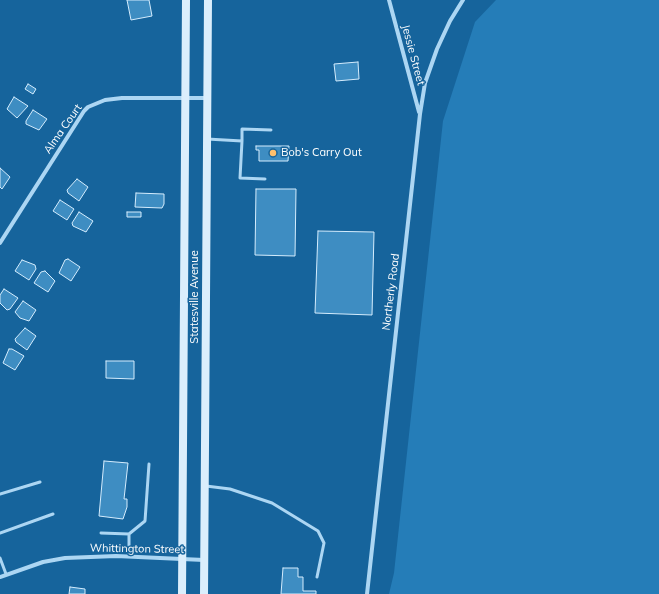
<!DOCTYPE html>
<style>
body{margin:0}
canvas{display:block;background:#16649c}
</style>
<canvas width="659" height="594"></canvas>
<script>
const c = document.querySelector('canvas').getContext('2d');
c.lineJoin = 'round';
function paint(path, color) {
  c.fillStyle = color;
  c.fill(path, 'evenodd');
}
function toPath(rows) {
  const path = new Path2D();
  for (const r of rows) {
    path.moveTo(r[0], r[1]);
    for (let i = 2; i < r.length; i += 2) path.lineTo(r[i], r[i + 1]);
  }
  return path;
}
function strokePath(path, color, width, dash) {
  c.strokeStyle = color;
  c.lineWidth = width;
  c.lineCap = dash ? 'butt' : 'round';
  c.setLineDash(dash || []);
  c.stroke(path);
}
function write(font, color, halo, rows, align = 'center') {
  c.font = font + ' Mulish,sans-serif';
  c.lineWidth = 3;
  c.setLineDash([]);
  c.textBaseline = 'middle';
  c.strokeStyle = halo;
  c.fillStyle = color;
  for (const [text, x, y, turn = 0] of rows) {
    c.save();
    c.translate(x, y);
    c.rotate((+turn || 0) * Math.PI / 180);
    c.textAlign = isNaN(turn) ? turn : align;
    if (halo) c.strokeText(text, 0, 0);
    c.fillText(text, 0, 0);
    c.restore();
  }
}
paint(toPath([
 [496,0,659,0,659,594,389,594,394,573,443,121,475,22]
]), '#257db8');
const building = toPath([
 [127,0,149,0,152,16,131,20,127,0],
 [358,62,359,79,336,81,334,64,358,62],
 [28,84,36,89,33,94,25,89,28,84],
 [14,97,28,106,17,118,7,109,14,97],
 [33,110,47,119,39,130,26,124,26,121,33,110],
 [256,146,289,146,288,161,259,161,259,150,256,150,256,146],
 [0,168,10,177,2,189,0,187,0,168],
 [77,179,88,187,79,201,68,193,67,190,77,179],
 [256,189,296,189,295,256,255,255,256,189],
 [136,193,164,194,164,204,162,208,135,207,136,193],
 [60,200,74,209,67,220,53,211,60,200],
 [79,212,93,221,86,232,73,226,72,223,79,212],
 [127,212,141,212,141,217,127,217,127,212],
 [318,231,374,232,372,315,315,313,318,231],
 [68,259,80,267,71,281,59,273,65,260,68,259],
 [22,260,35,265,36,269,29,280,15,271,22,260],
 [45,271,55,281,48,292,34,283,41,272,45,271],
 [4,289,18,298,10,309,7,310,0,303,0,295,4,289],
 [23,301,36,310,29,321,20,318,15,312,23,301],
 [25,328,36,336,27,350,16,342,15,339,25,328],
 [9,349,12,349,24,356,15,370,3,363,9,349],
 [106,361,134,361,134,379,106,378,106,361],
 [104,461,128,463,124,499,127,499,127,507,123,519,99,516,104,461],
 [283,568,298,568,298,577,303,577,303,591,316,591,316,594,281,594,283,568],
 [70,587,85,589,85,594,69,594,70,587]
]);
paint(building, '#3e8dc2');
strokePath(building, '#d4ecfd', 1);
strokePath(toPath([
 [207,139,242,141,240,178,265,179],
 [242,141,242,129,271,130],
 [206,486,230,489,272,503,318,531,324,543,317,577],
 [0,494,40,482],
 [0,533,53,514],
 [101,533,129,534],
 [129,556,129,534,145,521,149,464],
 [0,558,6,574]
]), '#acd6f3', 3);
strokePath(toPath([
 [389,0,419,112],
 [0,243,84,111,88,107,105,100,122,98,207,98],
 [0,577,43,562,65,558,116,556,204,560],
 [367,594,420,114,425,83,437,49,450,21,463,0]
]), '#acd6f3', 4);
strokePath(toPath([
 [182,594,186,0],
 [204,594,208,0]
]), '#dbeefc', 8);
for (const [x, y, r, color] of [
 [273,153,4,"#ffc06d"]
]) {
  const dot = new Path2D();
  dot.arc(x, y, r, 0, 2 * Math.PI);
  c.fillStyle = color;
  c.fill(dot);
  strokePath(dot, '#16649c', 1.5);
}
write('11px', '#fff', '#16649c', [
 ["Jessie Street",413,55,75],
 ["Alma Court",63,129,-55],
 ["Northerly Road",391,292,-83],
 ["Statesville Avenue",195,297,-90],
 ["Whittington Street",137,549,1]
]);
write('11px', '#fff', '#16649c', [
 ["Bob's Carry Out",281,153]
], 'left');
</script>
